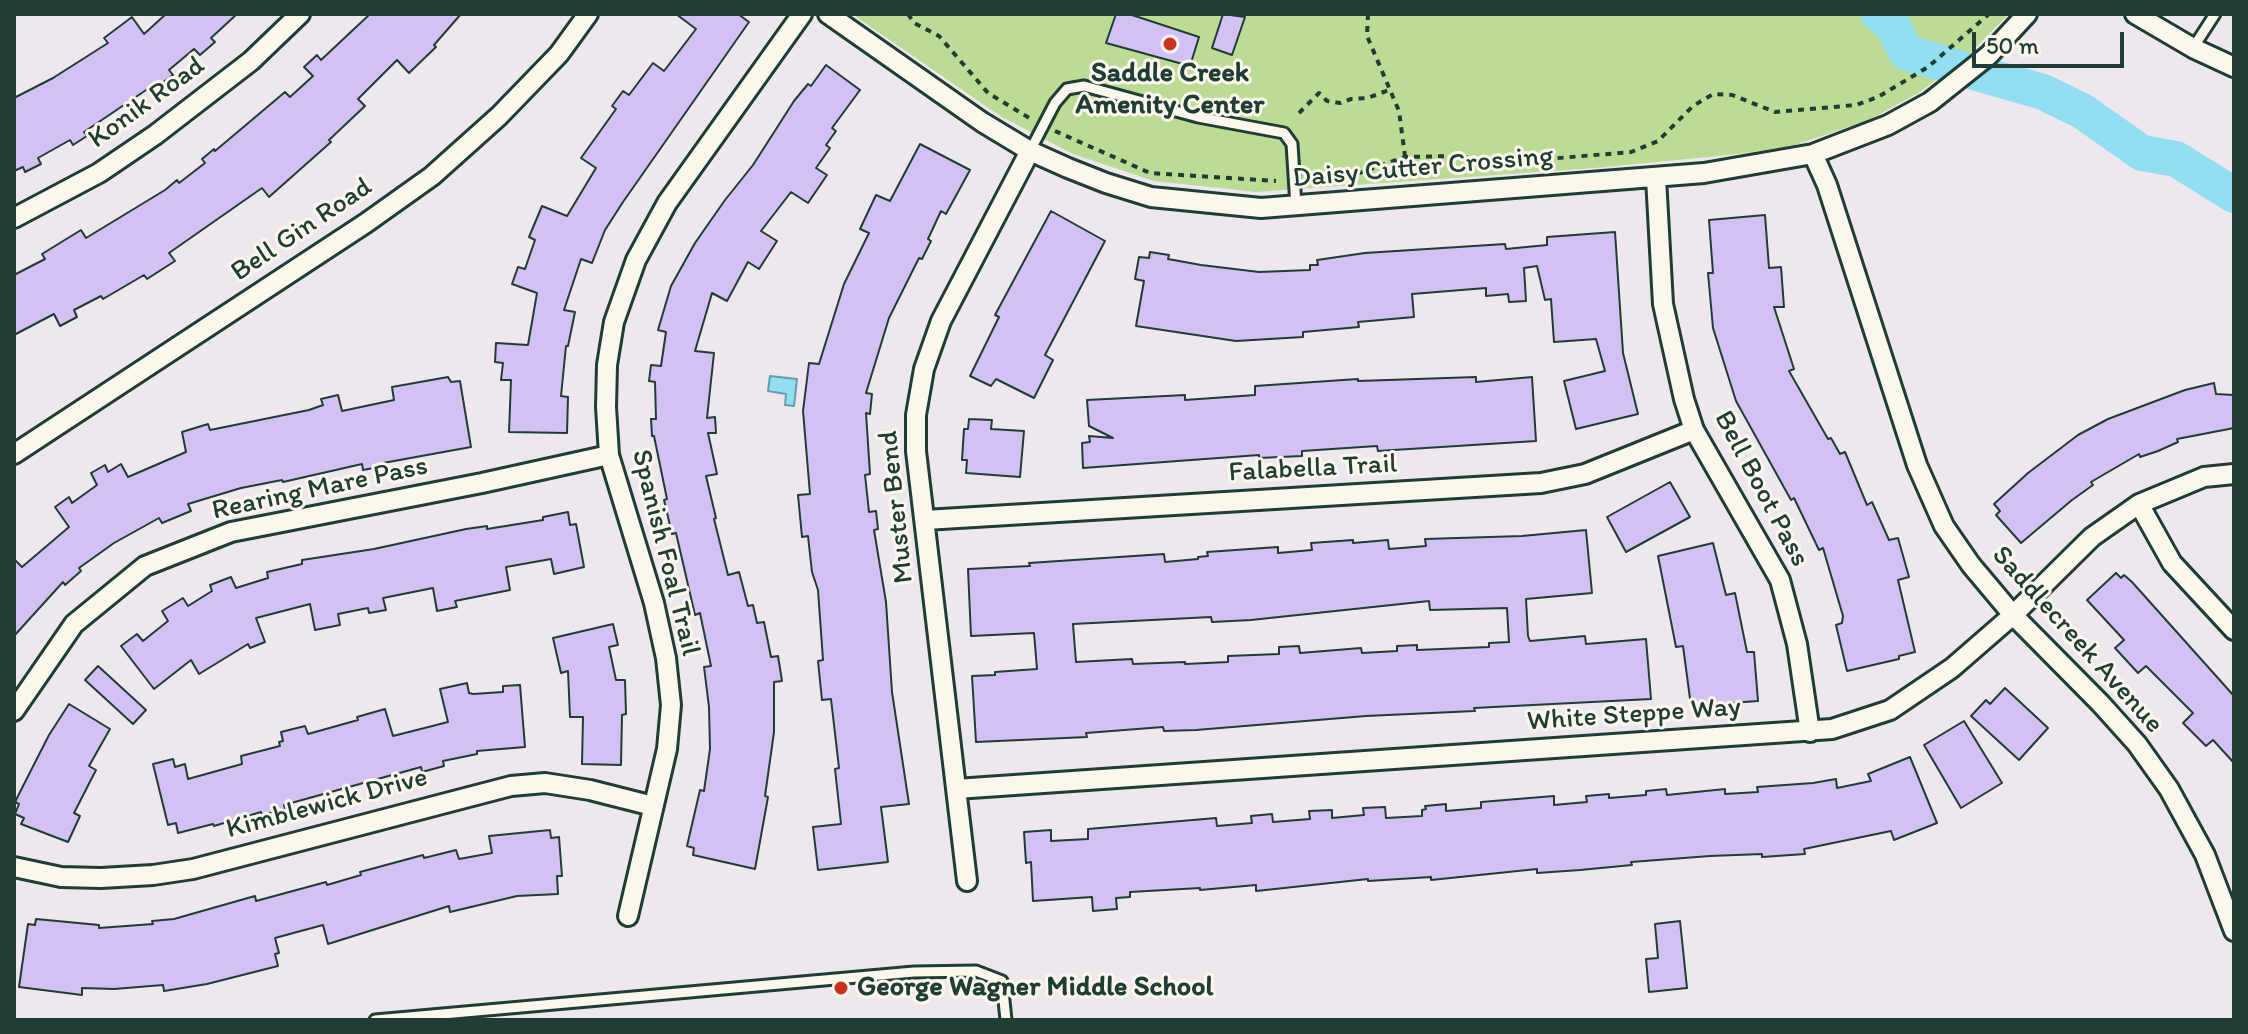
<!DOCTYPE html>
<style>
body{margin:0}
#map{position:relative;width:2248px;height:1034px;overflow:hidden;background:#efe7ee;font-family:Itim,sans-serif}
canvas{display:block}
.frame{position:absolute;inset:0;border:16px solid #1f3d34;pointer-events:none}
.scale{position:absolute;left:1972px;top:32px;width:152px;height:36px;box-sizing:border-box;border:4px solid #1f3d34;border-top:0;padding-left:10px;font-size:24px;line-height:28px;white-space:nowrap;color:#1f3d34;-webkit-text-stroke:6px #fbf7ec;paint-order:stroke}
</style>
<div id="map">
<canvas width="2248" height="1034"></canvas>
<div class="frame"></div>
<div class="scale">50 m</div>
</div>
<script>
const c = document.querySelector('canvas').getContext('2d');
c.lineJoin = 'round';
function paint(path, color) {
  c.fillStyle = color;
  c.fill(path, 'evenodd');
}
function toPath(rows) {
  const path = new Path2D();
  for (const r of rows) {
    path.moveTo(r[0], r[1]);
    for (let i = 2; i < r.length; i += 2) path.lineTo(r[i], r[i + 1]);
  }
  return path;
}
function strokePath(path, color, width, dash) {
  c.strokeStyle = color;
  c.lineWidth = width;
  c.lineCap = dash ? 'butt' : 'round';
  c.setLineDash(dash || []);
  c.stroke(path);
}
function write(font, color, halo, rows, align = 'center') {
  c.font = font + ' Itim,sans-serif';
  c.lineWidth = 6;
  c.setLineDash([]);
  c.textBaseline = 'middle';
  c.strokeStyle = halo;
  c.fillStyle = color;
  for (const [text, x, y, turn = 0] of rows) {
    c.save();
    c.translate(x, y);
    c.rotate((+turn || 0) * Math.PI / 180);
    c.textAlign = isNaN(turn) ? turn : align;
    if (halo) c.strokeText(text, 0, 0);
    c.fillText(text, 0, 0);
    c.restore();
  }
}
paint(toPath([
 [852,14,2009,14,1966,57,1920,92,1869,120,1792,146,1739,154,1595,168,1256,192,1154,181,1073,154,1000,116]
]), '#bcdc95');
const water = toPath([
 [770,376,797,379,794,406,785,405,786,394,768,391,770,376]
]);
paint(water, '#92dff2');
strokePath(water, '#649ea6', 2);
strokePath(toPath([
 [1879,14,1893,26,1907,53,2043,92,2082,111,2142,153,2176,159,2234,195]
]), '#92dff2', 36);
const building = toPath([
 [166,14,237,14,211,38,215,42,200,55,194,49,169,70,173,75,159,85,158,82,84,132,87,136,73,145,70,140,38,158,41,164,25,172,23,167,14,171,14,98,53,78,108,43,104,38,132,17,144,34,166,14],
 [370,14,461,14,434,45,436,47,409,73,397,60,358,99,365,106,329,140,331,142,269,197,262,188,169,253,175,261,147,279,144,275,103,299,101,296,74,310,77,317,60,326,54,314,14,335,14,275,45,259,42,254,81,230,86,238,165,190,177,180,179,183,205,163,202,159,214,149,215,151,285,92,290,97,313,76,304,67,317,55,321,60,370,14],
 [676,14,738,14,749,22,623,202,605,230,592,263,581,259,564,310,575,312,568,346,566,346,561,396,568,397,567,433,509,432,511,380,501,380,503,363,495,362,496,343,528,345,537,293,512,284,518,267,525,269,535,240,529,237,542,206,567,216,596,168,581,158,616,109,612,106,623,91,629,95,653,63,664,71,696,29,676,14],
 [1116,14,1129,14,1199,37,1190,66,1106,43,1116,14],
 [1223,14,1245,17,1232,55,1212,48,1223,14],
 [826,65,860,90,832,128,836,131,826,145,830,148,816,168,827,175,808,203,791,192,761,231,777,241,759,269,748,262,727,301,712,293,695,351,714,353,707,418,715,417,716,433,708,433,717,474,706,476,716,518,714,519,728,575,739,572,748,606,753,605,757,623,764,622,771,657,778,656,782,681,774,682,774,732,765,796,768,797,755,869,693,855,694,848,687,846,700,790,704,791,710,749,709,707,704,667,711,666,700,613,695,615,676,533,672,534,664,500,667,499,654,436,652,436,651,419,656,419,655,382,649,381,651,365,661,366,666,332,658,330,671,286,695,243,725,200,753,165,794,101,808,84,811,86,826,65],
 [920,144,970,170,946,214,941,211,928,239,931,241,922,259,919,258,889,318,866,393,872,394,870,414,866,413,870,474,865,475,869,512,876,511,878,529,874,530,886,602,892,692,909,804,881,807,888,862,818,870,813,827,841,824,835,769,839,768,831,699,822,700,818,661,823,660,818,590,812,572,808,536,802,537,798,495,810,494,803,411,809,363,819,364,844,284,869,233,860,229,876,195,890,201,920,144],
 [1051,211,1105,241,1045,355,1053,360,1034,398,996,379,991,386,970,376,999,317,995,315,1051,211],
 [1765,215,1769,268,1781,267,1784,307,1774,307,1794,369,1789,371,1828,439,1831,438,1840,454,1845,452,1867,505,1872,502,1889,540,1898,538,1909,577,1898,580,1915,652,1899,656,1899,659,1847,671,1836,625,1842,623,1843,616,1823,548,1819,550,1794,498,1791,500,1736,401,1713,328,1708,273,1713,273,1709,220,1765,215],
 [1615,232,1623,353,1638,414,1576,429,1564,381,1605,371,1596,339,1554,342,1551,299,1545,300,1537,266,1524,268,1526,301,1509,302,1508,294,1486,296,1486,288,1412,294,1414,317,1358,322,1359,327,1303,332,1303,337,1236,341,1136,326,1144,281,1135,279,1139,257,1149,258,1150,252,1169,255,1168,259,1201,265,1259,272,1310,270,1310,265,1318,265,1317,260,1365,253,1505,244,1506,249,1547,245,1547,237,1615,232],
 [448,377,451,382,460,381,471,447,383,463,384,466,363,470,362,464,283,482,282,480,241,488,188,504,191,511,162,523,159,518,114,543,79,568,81,571,65,585,63,582,14,636,14,559,22,567,69,527,55,507,69,497,72,503,97,485,91,473,105,465,108,472,121,464,128,477,186,452,182,432,208,424,210,430,309,410,323,405,321,399,338,395,342,411,394,400,392,387,448,377],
 [1476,377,1476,382,1532,377,1536,441,1378,451,1377,446,1302,451,1302,456,1259,458,1259,455,1083,468,1082,443,1090,442,1089,436,1113,438,1089,426,1087,400,1185,395,1185,400,1255,395,1255,386,1358,379,1358,381,1476,377],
 [2214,383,2216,394,2234,395,2234,428,2177,439,2178,442,2158,451,2140,457,2139,454,2091,482,2093,485,2072,500,2021,543,1996,515,2000,511,1994,504,2028,473,2078,435,2108,419,2185,390,2214,383],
 [969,419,992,420,991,429,1024,431,1020,477,966,473,967,460,962,460,964,429,968,429,969,419],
 [1670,482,1690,517,1626,552,1607,517,1670,482],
 [568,512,570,525,576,524,584,567,554,574,551,559,506,567,510,590,455,601,457,607,437,611,433,588,383,598,386,610,369,613,368,608,338,614,340,625,315,630,310,604,256,618,265,642,250,648,248,644,199,674,191,660,154,689,121,646,137,634,143,641,168,621,162,611,183,598,188,606,212,591,210,585,231,577,236,588,268,578,267,572,302,564,302,560,374,549,466,529,487,526,487,529,543,520,543,517,568,512],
 [1586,530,1592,593,1526,599,1528,636,1530,641,1585,636,1586,644,1646,639,1651,699,1474,708,1475,711,1366,716,1196,730,1164,731,1163,727,1086,733,1087,737,976,742,972,676,995,675,995,672,1037,669,1034,633,971,636,968,569,1030,566,1029,563,1164,554,1165,562,1198,559,1198,557,1208,556,1207,552,1278,547,1278,553,1312,550,1311,543,1353,540,1353,543,1388,540,1389,549,1426,546,1425,539,1522,536,1586,530],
 [1429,601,1430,610,1507,608,1509,642,1489,643,1489,647,1417,650,1417,645,1397,646,1397,651,1362,653,1361,648,1300,653,1299,646,1279,647,1279,654,1228,656,1228,662,1185,664,1185,662,1133,664,1132,659,1076,662,1073,624,1211,617,1212,622,1251,620,1429,601],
 [1713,543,1726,595,1735,593,1747,652,1754,652,1758,701,1691,706,1683,646,1676,647,1658,556,1713,543],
 [2116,573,2121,578,2124,575,2132,582,2234,696,2234,763,2213,740,2206,746,2183,723,2193,713,2146,666,2138,673,2115,648,2124,640,2087,600,2116,573],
 [613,624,618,645,609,647,616,680,625,680,626,714,622,715,621,765,582,764,583,717,570,717,568,671,561,673,553,638,613,624],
 [98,666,146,710,133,724,85,680,98,666],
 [467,683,469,693,473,694,503,692,503,686,520,685,525,747,477,751,477,754,443,761,444,766,422,772,421,767,284,805,285,809,262,815,261,812,214,826,213,824,178,833,176,823,168,825,153,764,173,759,175,767,185,764,188,779,242,764,241,756,280,746,279,742,283,741,281,732,305,726,308,734,358,720,357,717,385,709,393,736,448,722,440,689,467,683],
 [2005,688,2048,728,2019,760,1971,716,1986,700,1990,704,2005,688],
 [69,704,110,729,89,766,96,770,74,813,80,816,68,842,21,824,24,818,15,814,19,804,15,802,22,788,49,735,69,704],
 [1964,721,2002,783,1961,808,1924,745,1964,721],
 [1910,757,1937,823,1894,840,1891,831,1804,849,1805,854,1762,857,1762,854,1710,856,1631,862,1632,865,1580,870,1537,873,1537,869,1431,880,1431,877,1368,881,1368,879,1256,891,1256,885,1200,890,1200,888,1130,892,1130,897,1116,898,1117,909,1093,911,1092,897,1033,901,1031,862,1026,863,1024,832,1051,830,1051,841,1088,839,1088,829,1216,818,1217,826,1252,823,1251,816,1272,814,1273,822,1310,819,1309,811,1332,810,1332,818,1364,815,1363,808,1385,807,1386,818,1422,816,1422,810,1426,809,1425,806,1446,804,1446,811,1481,808,1481,802,1554,796,1554,805,1587,802,1586,796,1609,794,1609,798,1646,795,1646,791,1666,789,1667,795,1725,789,1725,794,1758,792,1757,787,1813,783,1836,779,1837,788,1871,781,1868,774,1910,757],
 [550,830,551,838,559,837,562,876,557,876,558,894,517,896,450,912,449,906,328,944,323,925,275,938,279,953,275,954,278,966,207,984,164,991,163,985,114,989,82,988,82,995,19,987,28,924,35,925,36,919,99,925,99,928,153,924,152,921,174,919,255,896,256,901,326,882,327,885,361,875,360,872,423,855,424,858,456,850,459,859,492,853,489,836,550,830],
 [1680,921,1687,988,1649,992,1646,959,1658,958,1655,924,1680,921]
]);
paint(building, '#d2c1f2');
strokePath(building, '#1f3d34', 2);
const service = toPath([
 [2193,48,2215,14],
 [1030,151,1055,103,1067,89,1084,86,1198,117,1284,133,1292,144,1296,206],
 [375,1020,914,972,976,971,1002,981,1006,1020]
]);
const minor = toPath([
 [828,14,982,122,1030,151,1068,168,1106,183,1151,197,1261,208,1704,173,1813,154,1888,125,1930,102,1989,55,2027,14],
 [2135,14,2193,48,2234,67],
 [1813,154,1827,185,1917,465,1944,526,1971,565,2013,615,2101,704,2137,744,2169,789,2205,855,2234,931],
 [1656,178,1663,304,1684,399,1694,430,1780,580,1797,644,1810,732],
 [14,218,99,173,155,135,251,61,300,14],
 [14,454,366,223,432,176,499,116,559,54,588,14],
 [2139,504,2172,563,2234,630],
 [925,520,1541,483,1585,474,1694,430],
 [14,711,74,624,145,566,231,532,482,483,609,455],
 [956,789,1832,729,1890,710,1952,668,2013,615,2092,537,2139,504,2204,477,2234,474],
 [14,867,61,877,101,878,153,875,193,869,511,786,545,783,590,790,653,806],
 [967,881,916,451,916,415,924,369,941,321,1030,151],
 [628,916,667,749,671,705,666,658,654,603,609,455,606,407,607,365,614,322,636,260,667,203,802,14]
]);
strokePath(service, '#1f3d34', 15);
strokePath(minor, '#1f3d34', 24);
strokePath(toPath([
 [908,14,914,23,939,36,988,93,1031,119],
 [1368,14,1367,36,1399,111,1405,156],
 [1299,113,1319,93,1327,101,1340,103,1351,99,1367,98,1392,89],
 [1055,131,1150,173,1276,181],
 [1309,178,1359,173,1405,157,1451,156,1511,162,1631,152,1658,141,1693,106,1713,94,1732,95,1775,112,1856,105,1878,97,1928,67,1989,14]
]), '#1f3d34', 4, [6, 6]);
strokePath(service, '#fbf7ec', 9);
strokePath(minor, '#fbf7ec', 18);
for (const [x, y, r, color] of [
 [1170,44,8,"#c8321e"],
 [841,988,8,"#c8321e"]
]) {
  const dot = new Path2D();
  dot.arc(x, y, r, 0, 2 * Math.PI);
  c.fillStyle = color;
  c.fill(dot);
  strokePath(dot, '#fbf7ec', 3);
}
write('bold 28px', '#1f3d34', '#fbf7ec', [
 ["Saddle Creek",1170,74],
 ["Amenity Center",1170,106],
 ["George Wagner Middle School",857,988,"left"]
]);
write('28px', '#1f3d34', '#fbf7ec', [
 ["Konik Road",147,103,-36],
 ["Daisy Cutter Crossing",1423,168,-5],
 ["Bell Gin Road",302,230,-34],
 ["Falabella Trail",1313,469,-3],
 ["Rearing Mare Pass",320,489,-12],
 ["Bell Boot Pass",1761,489,62],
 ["Muster Bend",897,507,-96],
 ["Spanish Foal Trail",665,553,76],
 ["Saddlecreek Avenue",2077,640,48],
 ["White Steppe Way",1634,715,-4],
 ["Kimblewick Drive",327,804,-15]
]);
</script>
